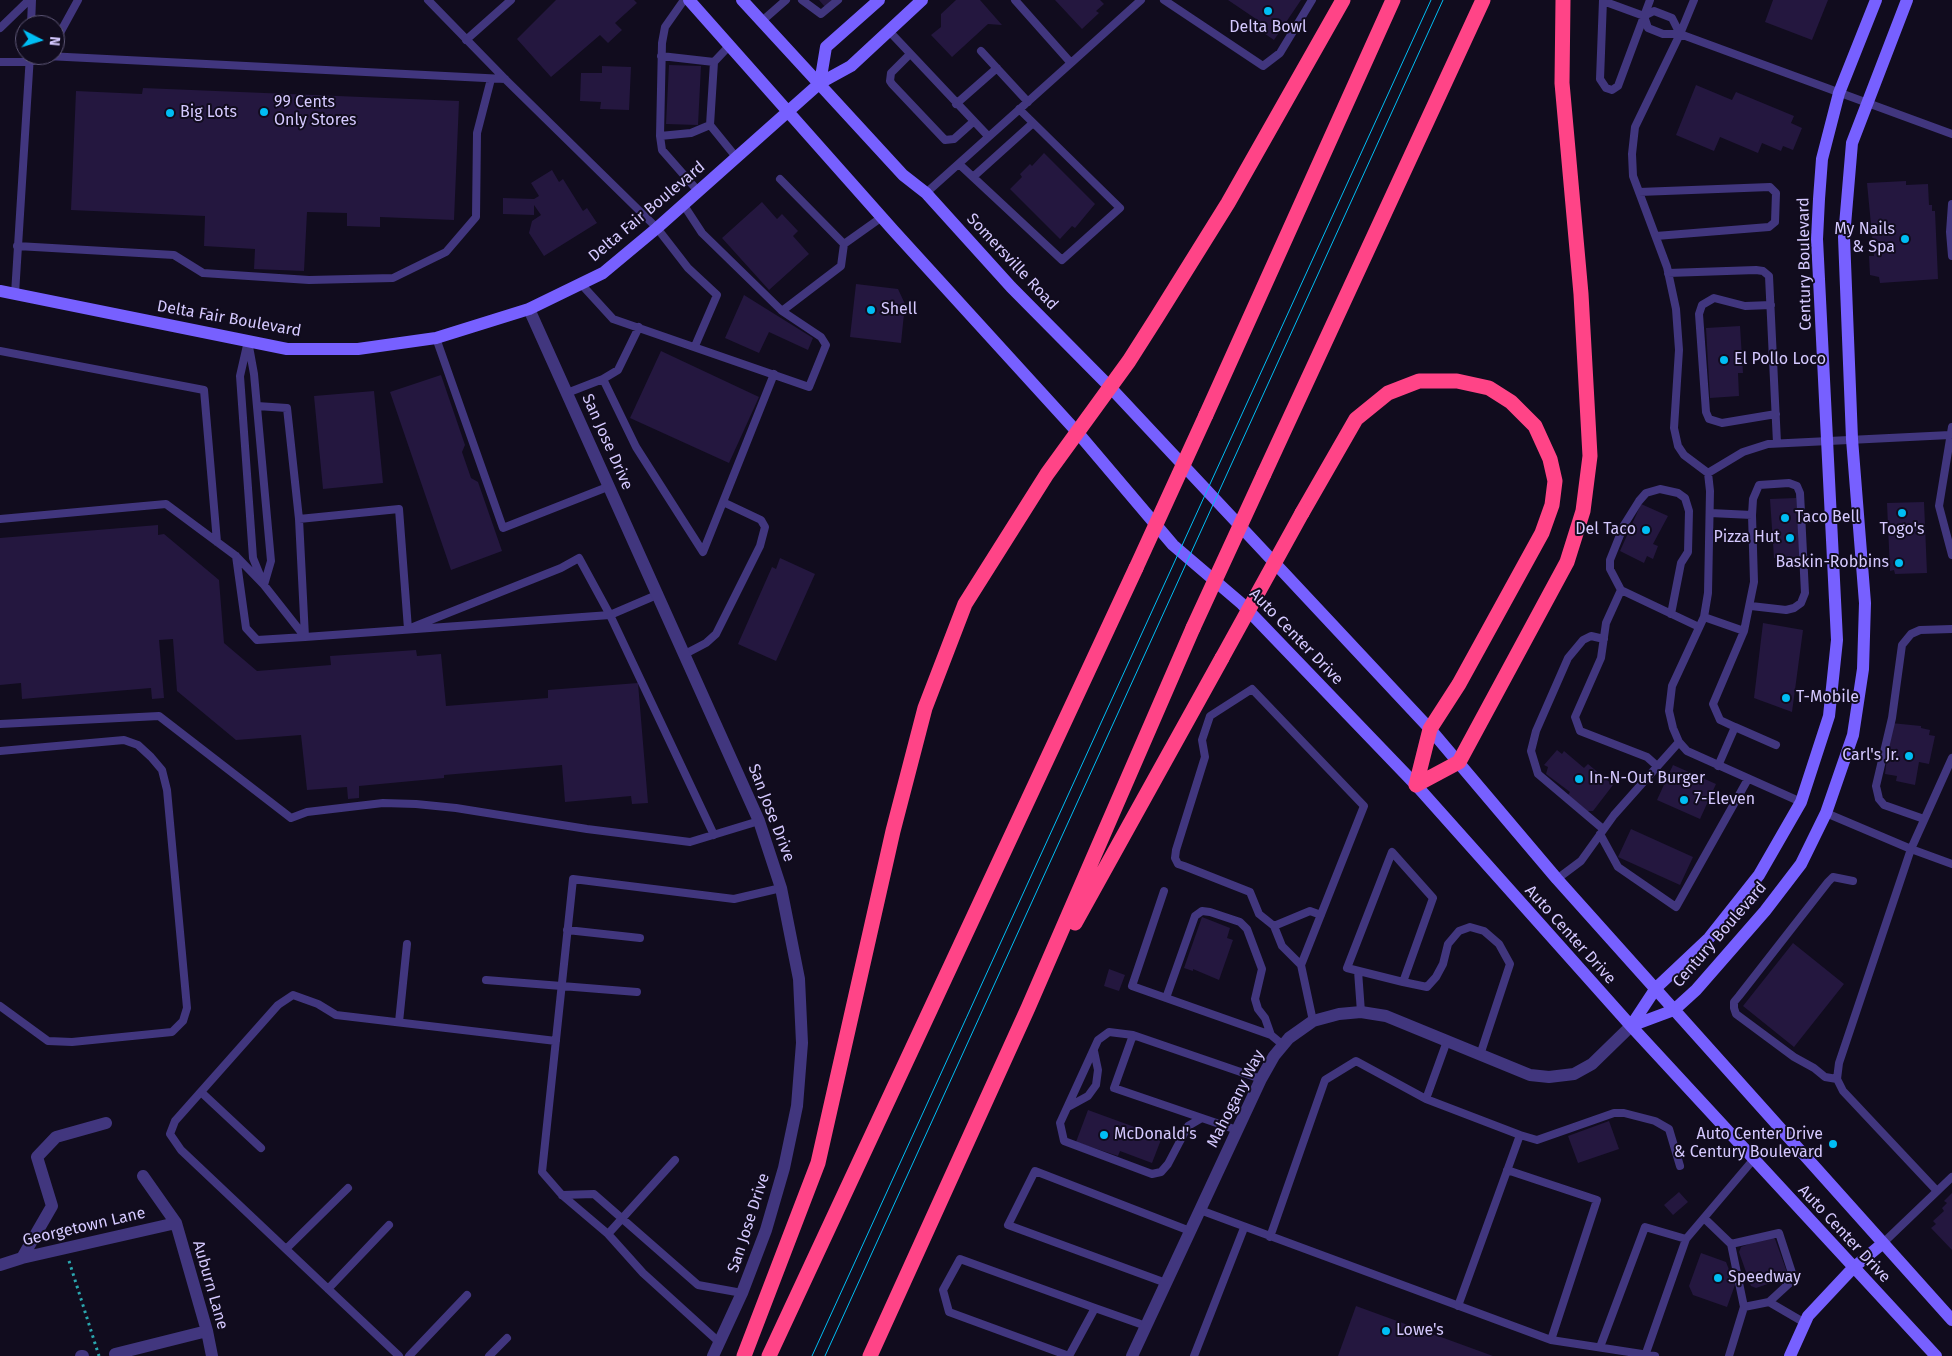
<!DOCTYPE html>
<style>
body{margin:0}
#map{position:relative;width:1952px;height:1356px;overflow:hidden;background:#110c1e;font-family:"Fira Sans",sans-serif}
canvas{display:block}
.north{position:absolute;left:15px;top:15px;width:50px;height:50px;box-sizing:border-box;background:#110c1e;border:1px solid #5f5878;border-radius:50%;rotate:95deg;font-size:14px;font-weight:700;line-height:20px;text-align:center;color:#d5c9ff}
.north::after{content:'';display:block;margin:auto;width:18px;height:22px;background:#00bef4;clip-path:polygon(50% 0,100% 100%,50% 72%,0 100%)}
</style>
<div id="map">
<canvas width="1952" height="1356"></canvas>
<div class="north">N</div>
</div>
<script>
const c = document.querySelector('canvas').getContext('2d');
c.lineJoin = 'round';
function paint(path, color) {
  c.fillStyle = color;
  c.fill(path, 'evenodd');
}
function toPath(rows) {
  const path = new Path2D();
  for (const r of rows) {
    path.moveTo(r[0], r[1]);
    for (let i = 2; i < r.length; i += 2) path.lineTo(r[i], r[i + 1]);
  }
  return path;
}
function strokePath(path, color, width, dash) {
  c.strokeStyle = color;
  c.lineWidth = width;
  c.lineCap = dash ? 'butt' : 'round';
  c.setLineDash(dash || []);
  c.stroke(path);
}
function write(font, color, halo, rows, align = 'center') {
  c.font = font + ' "Fira Sans",sans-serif';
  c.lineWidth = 4;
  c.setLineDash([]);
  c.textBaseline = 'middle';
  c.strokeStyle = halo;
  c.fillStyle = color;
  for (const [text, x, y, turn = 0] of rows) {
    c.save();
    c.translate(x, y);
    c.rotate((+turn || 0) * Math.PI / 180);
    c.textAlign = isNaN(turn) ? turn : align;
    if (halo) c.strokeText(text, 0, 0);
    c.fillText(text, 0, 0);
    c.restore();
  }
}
paint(toPath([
 [556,0,634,0,637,3,615,23,622,30,608,43,600,35,551,77,517,39],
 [819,0,832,0,825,7],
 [956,0,980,0,1002,25,988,24,952,57,931,35,941,27,941,14],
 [1055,0,1100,0,1104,4,1096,11,1099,13,1082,29],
 [1228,0,1301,0,1274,40,1255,27,1259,21],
 [1773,0,1828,0,1812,40,1765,22],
 [669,65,701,66,698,125,666,124],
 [602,66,631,67,629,110,600,109,601,102,580,101,581,73,602,73],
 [1696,85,1732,100,1736,92,1794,116,1791,123,1802,128,1793,150,1783,146,1781,151,1762,143,1758,153,1720,137,1714,151,1676,135],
 [143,88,459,101,454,220,380,217,380,227,347,226,347,213,307,212,304,271,254,269,255,249,204,246,205,216,71,210,76,91,142,94],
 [1044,153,1095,204,1075,228,1072,226,1060,239,1010,189,1022,177,1020,174,1030,164,1032,166],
 [552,170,559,182,563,179,583,211,587,208,597,223,544,256,529,233,532,221,541,215,534,205,534,215,503,214,503,198,534,199,539,196,531,183],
 [1906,181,1906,185,1928,184,1929,205,1932,205,1932,211,1935,211,1938,279,1880,283,1879,277,1870,275,1869,256,1874,256,1867,183],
 [762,202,777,219,782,214,798,231,793,236,809,254,769,290,722,238],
 [856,284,898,289,905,304,901,343,850,337],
 [744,295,813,338,808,350,769,332,759,353,725,338],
 [1740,326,1743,373,1738,373,1739,396,1710,398,1706,328],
 [661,351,759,397,729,463,630,418],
 [441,375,465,445,462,452,471,478,478,482,502,551,451,570,390,392],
 [374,391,383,483,323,489,314,396],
 [1796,498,1800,557,1774,558,1770,499],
 [1924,502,1927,573,1895,574,1894,570,1890,571,1887,503],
 [1641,504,1668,516,1653,544,1658,546,1653,559,1647,556,1644,563,1620,551],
 [158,525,158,535,164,534,219,580,224,643,257,671,331,665,330,656,416,650,417,656,441,654,446,706,548,698,548,690,638,683,648,803,632,804,631,796,565,802,562,765,444,775,444,778,359,786,359,798,348,799,347,787,307,790,301,735,236,740,177,691,173,639,159,640,164,698,152,699,151,688,22,699,21,683,0,685,0,538],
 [780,558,815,574,776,661,738,644,772,567,776,569],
 [1763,623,1803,630,1792,712,1754,698],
 [1891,723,1921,726,1921,728,1930,730,1929,735,1935,736,1929,764,1919,762,1915,785,1896,781,1897,776,1885,774],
 [1557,750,1562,754,1564,751,1584,768,1588,764,1613,785,1593,811,1587,811,1568,795,1570,792,1546,774,1548,767,1544,765],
 [1673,765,1716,784,1700,819,1657,800],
 [1631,829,1693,857,1680,885,1618,857],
 [1202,917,1230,928,1227,938,1233,940,1219,980,1193,969,1193,971,1184,968],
 [1793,943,1844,984,1794,1047,1743,1006],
 [1109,969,1125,975,1119,991,1104,986],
 [1088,1110,1162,1137,1152,1163,1120,1151,1118,1156,1076,1142],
 [1609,1121,1619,1149,1578,1163,1568,1136],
 [1679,1192,1688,1202,1673,1215,1664,1205],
 [1952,1193,1952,1250,1931,1228,1936,1224,1933,1221,1944,1211,1942,1208,1947,1203,1944,1201],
 [1770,1236,1775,1239,1787,1272,1785,1278,1756,1288,1751,1286,1739,1252,1741,1247],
 [1701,1253,1726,1262,1735,1285,1727,1307,1693,1295,1689,1286],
 [1356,1306,1493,1356,1338,1356]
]), '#24173f');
strokePath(toPath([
 [69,1261,99,1356]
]), '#2ba8b0', 3, [2.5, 4]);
strokePath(toPath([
 [428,0,505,79,657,228,688,268,717,295,695,346],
 [684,0,665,27,662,43,660,136,662,150,698,191],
 [802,0,821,14,838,0],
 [1015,0,1071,63,1141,0],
 [1164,0,1263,66,1280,53,1312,0],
 [1603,0,1600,79,1606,88,1612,90,1618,86,1650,0],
 [1694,0,1680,34,1635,127,1632,154,1633,176,1667,267,1676,309,1679,350,1674,428,1678,446,1684,455,1708,473,1710,491,1708,593,1704,617,1672,686,1669,711,1673,728,1679,742,1687,751,1801,802],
 [1603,1,1644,16],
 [762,21,786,0],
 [31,25,32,0],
 [0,28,29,0],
 [889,31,988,136],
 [1680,34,1672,18,1654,11,1644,16,1648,28,1663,34,1680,34,1952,134],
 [466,40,511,0],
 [55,42,78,0],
 [730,45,714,62,710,125,736,157],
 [981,51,1028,102],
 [910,54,891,73,890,81,892,84,945,140,954,139,973,122],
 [661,56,714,62],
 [0,62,30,62,47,56,505,79],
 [956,104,997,68],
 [660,136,691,133,710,125],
 [959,164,1062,260,1120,208,1019,109],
 [973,177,1033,123],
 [780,179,844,244,882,217],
 [1639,192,1770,187,1776,193,1775,222,1769,227,1656,236],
 [926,193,1071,63],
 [683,204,702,233,782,311,841,266,844,244],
 [1952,204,1950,232,1952,256],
 [17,246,174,255,203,273,309,280,393,278,446,252,476,217,477,133,491,79],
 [1668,273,1756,270,1763,271,1769,276,1777,443],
 [581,284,613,319,809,387,826,345,821,337,782,311],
 [15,294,30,55],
 [1771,305,1745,306,1714,298,1702,305,1699,314,1706,412,1709,419,1722,423,1776,414],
 [639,327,618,370,603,379,636,447,703,552,774,374],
 [436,338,503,528,610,486],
 [248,341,254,374,271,561,264,585,253,558,240,376,248,341],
 [0,351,204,390,217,542],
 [567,393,603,379],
 [257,406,287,408,299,519,305,637,610,615,659,594],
 [1952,427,1939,506,1952,555],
 [1708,473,1743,452,1768,444,1950,435],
 [1710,513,1752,515,1754,582,1744,631],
 [0,519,166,504,236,556,264,585,305,637,257,640,246,628,236,556],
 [299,519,399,509,408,629,561,568,579,558,610,615,714,835],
 [1621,590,1610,569,1610,560,1624,525,1639,501,1646,493,1660,489,1678,493,1685,498,1689,511,1688,552,1681,563,1671,614],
 [1751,606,1786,610,1794,608,1801,603,1805,593,1800,493,1797,486,1789,483,1759,485,1753,499,1752,515],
 [1704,617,1744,631,1713,704,1720,720,1735,727,1718,766],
 [685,654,706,643,716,634,760,546,765,527,761,520,723,502],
 [0,724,159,716,291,818,307,812,383,803,416,804,456,808,587,829,690,842,759,821],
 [1735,727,1776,745],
 [0,751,124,740,138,745,151,757,162,770,167,790,187,1008,183,1021,172,1032,72,1042,48,1041,0,1006],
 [1656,765,1647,757,1580,731,1575,717,1601,658,1606,623,1621,590,1699,627],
 [1826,813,1911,849,1952,864],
 [1924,819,1884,805,1879,799,1876,786,1892,718,1902,645,1911,634,1920,630,1952,629],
 [1603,829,1538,774,1531,751,1536,731,1568,658,1583,640,1591,636,1604,639],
 [1600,834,1618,867,1676,907,1748,779],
 [1557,879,1581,861,1614,815,1679,742],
 [1164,891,1132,986,1271,1035,1283,1045],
 [1274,926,1310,911,1321,915],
 [567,930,640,938],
 [1301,965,1364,806,1252,689,1210,716,1202,740,1205,757,1176,850,1175,858,1178,864,1184,866,1250,892,1259,914,1274,926,1282,946,1301,965,1313,1021],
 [1358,971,1361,1012],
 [486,980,637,992],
 [1403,982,1433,898,1392,852,1347,968,1403,982,1427,987,1436,977,1443,964,1448,944,1459,931,1470,927,1484,931,1499,944,1510,964,1480,1055],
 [1166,998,1195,916,1202,911,1210,912,1240,922,1247,929,1262,969,1255,999,1258,1009,1265,1018,1271,1035],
 [399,1022,407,944],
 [1133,1035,1109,1032,1098,1040,1060,1123,1064,1141,1152,1174,1161,1172,1168,1164,1188,1126,1200,1119],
 [1837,1079,1825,1077,1814,1068,1794,1057,1736,1014,1734,1008,1734,1002,1739,996,1828,882,1833,877,1853,881],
 [201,1092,261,1148],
 [1426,1099,1447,1041],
 [1068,1107,1088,1096,1096,1085,1098,1070,1094,1051],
 [1237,1130,1114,1088,1133,1035,1261,1079],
 [1520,1135,1537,1140,1614,1113,1624,1113,1655,1121,1669,1129,1680,1166],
 [1507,1170,1597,1200,1551,1340],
 [1937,1191,1843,1091,1837,1079,1839,1063,1911,849,1952,758],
 [562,1195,594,1194,698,1285,742,1293],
 [1200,1210,1551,1340,1655,1356],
 [1704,1218,1731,1244],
 [608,1234,675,1160],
 [1270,1237,1325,1080,1356,1061,1426,1099,1520,1135,1458,1306],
 [1882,1244,1952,1177],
 [286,1249,348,1188],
 [1166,1283,1008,1225,1035,1171,1190,1231],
 [328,1289,389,1225],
 [1769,1302,1744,1307,1731,1244,1779,1233,1794,1279,1769,1302,1805,1323],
 [1095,1308,1069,1356,949,1312,943,1290,960,1259,1095,1308,1146,1326],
 [720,1343,643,1273,608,1234,562,1195,542,1172,573,879,734,899,781,888],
 [1600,1347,1645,1227,1686,1239],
 [1646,1353,1686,1239,1753,1160],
 [399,1356,181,1150,170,1134,175,1121,278,1005,293,995,318,1004,336,1015,556,1041],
 [409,1356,467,1295],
 [489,1356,507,1338],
 [1194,1356,1244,1228],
 [1729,1356,1744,1307]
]), '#41367e', 8);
strokePath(toPath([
 [529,309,759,821,781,888,799,979,802,1043,797,1106,784,1168,766,1230,742,1293,713,1356],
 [143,1176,176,1223,207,1331,212,1356],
 [22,1258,52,1206,37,1157,56,1137,106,1123],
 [0,1265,22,1258,176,1223],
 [115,1354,207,1331],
 [81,1356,83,1356],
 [1132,1356,1261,1079,1274,1056,1289,1038,1313,1021,1339,1014,1361,1012,1386,1016,1530,1075,1549,1077,1574,1074,1592,1064,1631,1026]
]), '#41367e', 12);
strokePath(toPath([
 [689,0,893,230,1078,433,1173,545,1242,604,1416,785,1631,1026,1936,1356],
 [742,0,903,175,926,193,1011,287,1110,387,1430,729,1557,879,1952,1320],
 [820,83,826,47,879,0],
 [0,291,287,349,358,349,436,338,529,309,603,273,657,228,820,83,851,66,922,0],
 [1631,1026,1674,1010,1696,990,1765,911,1801,864,1826,813,1853,735,1863,669,1865,603,1852,439,1844,237,1852,143,1907,0],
 [1631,1026,1656,988,1709,938,1759,875,1801,802,1829,716,1837,640,1817,239,1819,199,1822,159,1839,93,1876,0],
 [1790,1356,1808,1316,1853,1268,1882,1244]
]), '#7760ff', 12);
strokePath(toPath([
 [1206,415,1393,0],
 [1264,474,1483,0],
 [1302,513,1356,419,1388,393,1419,381,1457,381,1489,388,1511,402,1535,426,1550,459,1555,481,1552,505,1542,533,1459,684,1430,729,1416,785],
 [1416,785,1459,762,1567,562,1583,511,1590,456,1581,294,1562,83,1563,0],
 [1075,923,1222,658],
 [744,1356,818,1163,893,831,925,708,965,604,1047,474,1129,361,1157,317,1228,203,1343,0],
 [769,1356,1136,568],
 [870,1356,1028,1008,1193,628]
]), '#ff4487', 15);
strokePath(toPath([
 [812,1356,1431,0],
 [825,1356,1443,0]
]), '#00bef4', 1);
strokePath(toPath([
 [1136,568,1206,415],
 [1193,628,1264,474],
 [1222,658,1302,513]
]), '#ff4487', 15);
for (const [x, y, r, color] of [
 [1268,11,5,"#00bef4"],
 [264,112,5,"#00bef4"],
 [170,113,5,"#00bef4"],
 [1905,239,5,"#00bef4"],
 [871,310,5,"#00bef4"],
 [1724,360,5,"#00bef4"],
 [1902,513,5,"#00bef4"],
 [1785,518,5,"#00bef4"],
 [1646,530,5,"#00bef4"],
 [1790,538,5,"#00bef4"],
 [1899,563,5,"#00bef4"],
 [1786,698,5,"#00bef4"],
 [1909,756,5,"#00bef4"],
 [1579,779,5,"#00bef4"],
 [1684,800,5,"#00bef4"],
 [1104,1135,5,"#00bef4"],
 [1833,1144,5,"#00bef4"],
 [1718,1278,5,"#00bef4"],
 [1386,1331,5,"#00bef4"]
]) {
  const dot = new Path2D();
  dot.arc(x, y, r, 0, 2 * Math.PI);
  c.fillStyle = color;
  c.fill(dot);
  strokePath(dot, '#110c1e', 2);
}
write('16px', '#d5c9ff', '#110c1e', [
 ["Delta Bowl",1268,28,"center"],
 ["99 Cents",274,103],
 ["Only Stores",274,121],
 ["Big Lots",180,113],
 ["My Nails",1895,230,"right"],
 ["& Spa",1895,248,"right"],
 ["Shell",881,310],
 ["El Pollo Loco",1734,360],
 ["Taco Bell",1795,518],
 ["Del Taco",1636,530,"right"],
 ["Togo's",1902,530,"center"],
 ["Pizza Hut",1780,538,"right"],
 ["Baskin-Robbins",1889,563,"right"],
 ["T-Mobile",1796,698],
 ["Carl's Jr.",1899,756,"right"],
 ["In-N-Out Burger",1589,779],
 ["7-Eleven",1694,800],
 ["McDonald's",1114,1135],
 ["Auto Center Drive",1823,1135,"right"],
 ["& Century Boulevard",1823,1153,"right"],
 ["Speedway",1728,1278],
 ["Lowe's",1396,1331]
], 'left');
write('16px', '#d5c9ff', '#110c1e', [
 ["Delta Fair Boulevard",647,212,-40],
 ["Somersville Road",1012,262,47],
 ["Century Boulevard",1805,264,-91],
 ["Delta Fair Boulevard",229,319,10],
 ["San Jose Drive",607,442,66],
 ["Auto Center Drive",1296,637,46],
 ["San Jose Drive",771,813,69],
 ["Auto Center Drive",1570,935,48],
 ["Century Boulevard",1720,935,-49],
 ["Mahogany Way",1236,1099,-63],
 ["San Jose Drive",749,1223,-72],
 ["Georgetown Lane",84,1227,-13],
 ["Auto Center Drive",1844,1234,47],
 ["Auburn Lane",210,1285,74]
]);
</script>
